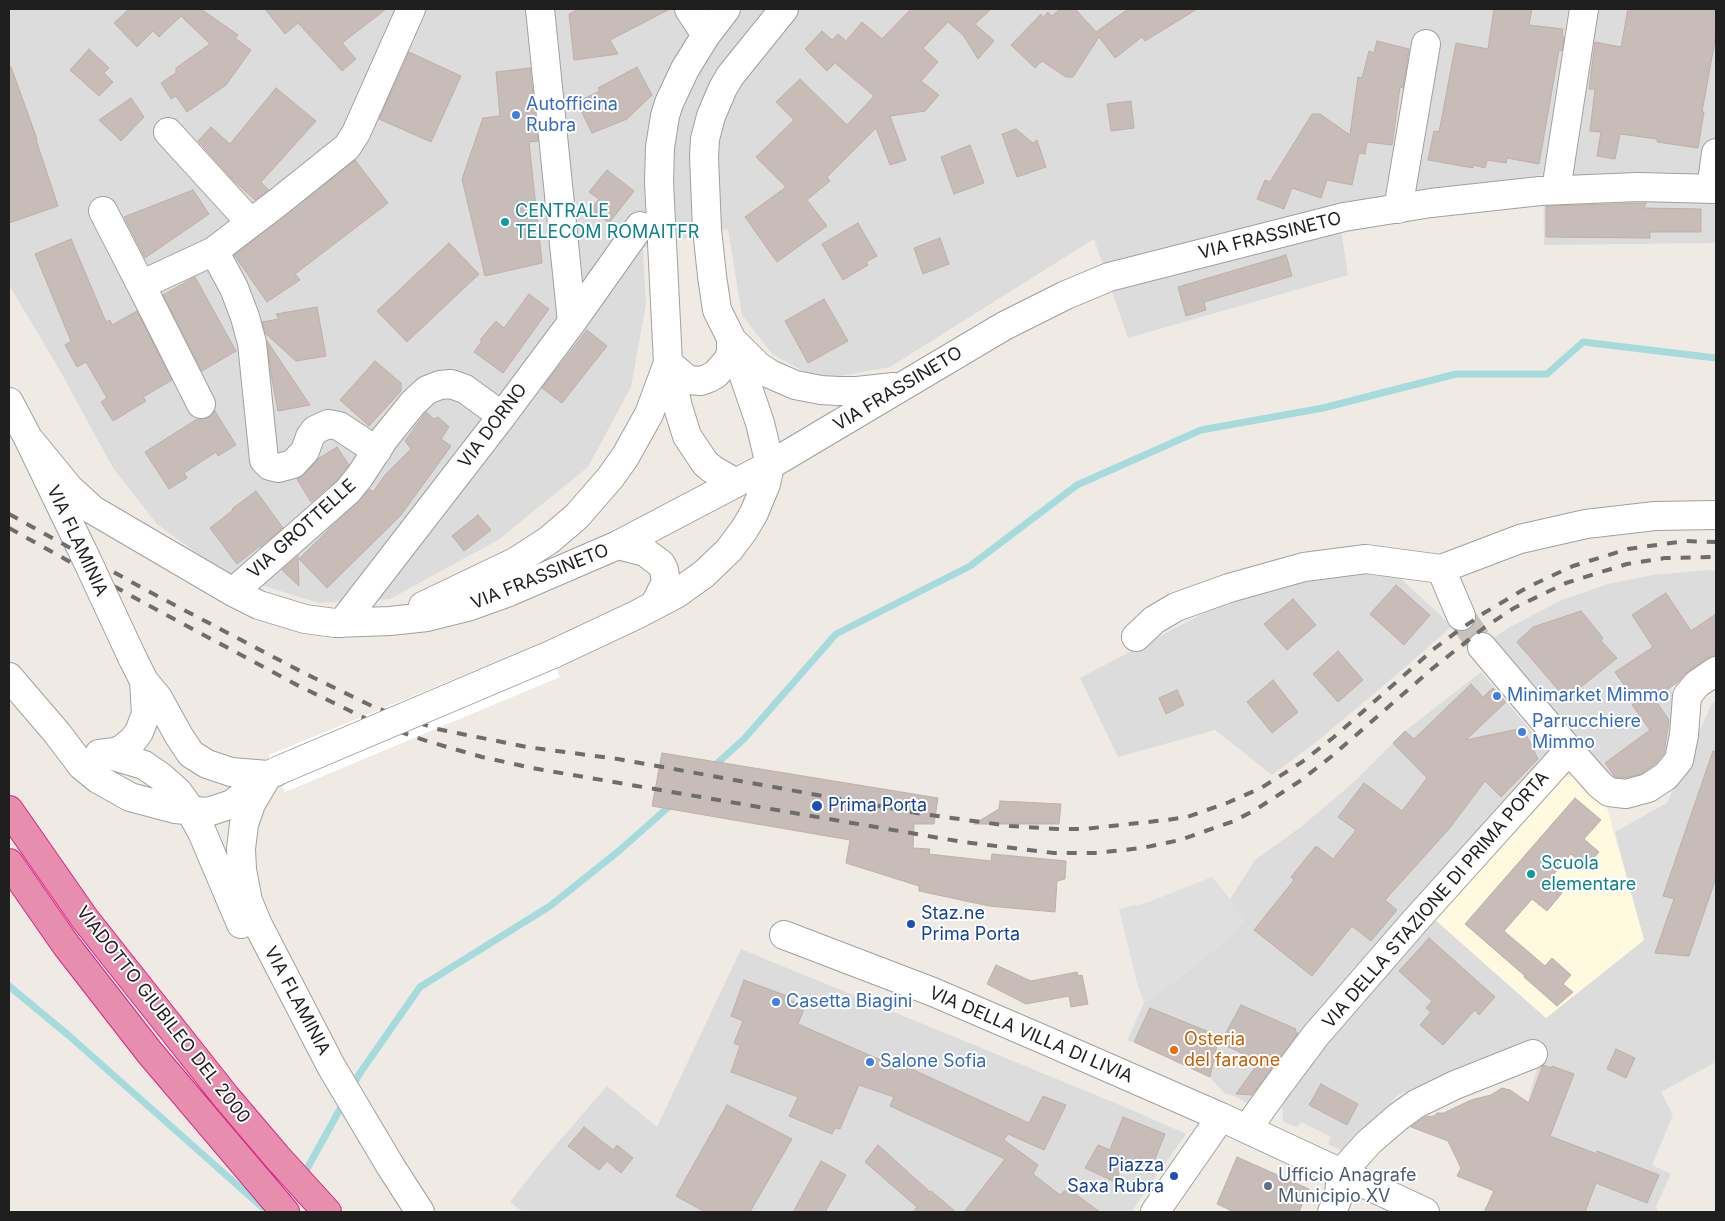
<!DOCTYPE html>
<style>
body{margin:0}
#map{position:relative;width:1725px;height:1221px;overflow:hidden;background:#f0eae5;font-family:Inter,sans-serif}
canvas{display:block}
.frame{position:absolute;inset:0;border:10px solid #1f1f1f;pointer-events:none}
</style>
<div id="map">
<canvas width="1725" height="1221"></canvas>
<div class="frame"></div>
</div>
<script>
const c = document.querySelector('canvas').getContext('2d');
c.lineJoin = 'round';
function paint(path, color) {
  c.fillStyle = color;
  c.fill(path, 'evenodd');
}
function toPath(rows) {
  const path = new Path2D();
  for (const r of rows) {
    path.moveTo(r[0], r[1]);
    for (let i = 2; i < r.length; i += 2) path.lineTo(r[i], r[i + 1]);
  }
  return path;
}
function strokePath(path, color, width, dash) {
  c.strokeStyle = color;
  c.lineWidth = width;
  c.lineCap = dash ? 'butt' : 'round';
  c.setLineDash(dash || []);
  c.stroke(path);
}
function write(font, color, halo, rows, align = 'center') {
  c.font = font + ' Inter,sans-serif';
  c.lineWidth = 4;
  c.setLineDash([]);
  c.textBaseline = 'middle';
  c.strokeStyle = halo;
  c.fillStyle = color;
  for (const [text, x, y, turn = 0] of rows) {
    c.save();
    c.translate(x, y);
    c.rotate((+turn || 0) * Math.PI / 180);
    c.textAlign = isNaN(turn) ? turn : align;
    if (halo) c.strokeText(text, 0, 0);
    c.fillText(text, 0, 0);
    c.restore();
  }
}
paint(toPath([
 [9,9,1716,9,1716,243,1544,245,1543,175,1338,208,1348,275,1128,338,1094,239,890,367,840,376,812,376,772,354,742,315,728,229,643,248,646,304,631,387,588,467,498,540,390,599,319,603,225,574,157,524,113,468,59,369,9,285],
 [1709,570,1716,571,1716,658,1671,687,1678,733,1677,750,1637,783,1613,786,1492,639,1508,628,1562,600,1608,584,1653,575],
 [1374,572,1399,577,1452,626,1402,670,1315,743,1272,775,1215,730,1118,757,1080,678,1206,612,1250,595,1307,582],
 [1481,672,1550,753,1259,1093,1247,1103,1236,1097,1224,1093,1210,1077,1134,1042,1127,1041,1144,1003,1187,972,1230,936,1243,921,1230,899,1255,860,1302,826,1354,782,1405,731],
 [1716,701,1716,1062,1661,1092,1673,1115,1652,1165,1671,1174,1656,1206,1658,1212,1484,1212,1523,1118,1539,1061,1532,1041,1398,1095,1346,1153,1328,1144,1331,1137,1301,1122,1297,1127,1283,1122,1282,1099,1291,1085,1432,917,1546,1018,1644,940,1615,832,1667,803,1712,703],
 [741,949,1127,1108,1186,1134,1131,1212,523,1212,510,1202,541,1162,607,1086,657,1127]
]), '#dddcdc');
paint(toPath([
 [1579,775,1607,808,1644,940,1546,1018,1432,917,1563,778]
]), '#fff9df');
paint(toPath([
 [1212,877,1230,899,1243,921,1230,936,1187,972,1144,1003,1137,983,1119,909,1146,903]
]), '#dfdfdf');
paint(toPath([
 [545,642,560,677,285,792,269,755]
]), '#fff');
strokePath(toPath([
 [713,767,744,739,836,634,970,566,1077,485,1201,430,1323,408,1456,374,1547,374,1583,342,1716,358],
 [9,986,67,1034,262,1207,268,1202],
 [351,1089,360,1073,420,987,550,906,620,850,673,803],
 [303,1176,345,1100]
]), '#a6dbdd', 7);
const building = toPath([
 [129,9,201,9,238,35,235,38,251,50,226,85,187,112,176,96,171,99,161,83,176,73,176,68,210,44,181,16,159,37,153,31,137,47,114,23,129,9],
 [265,9,386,9,342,43,356,59,342,71,298,23,285,34,265,9],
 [579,9,670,9,610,40,618,54,574,60,569,14,579,9],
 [911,9,991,9,975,24,994,41,978,59,963,35,948,22,923,48,938,62,921,81,939,95,925,111,890,116,906,160,890,165,876,128,827,177,830,181,807,200,827,226,777,262,745,217,786,187,756,157,794,120,776,102,800,79,847,125,874,96,835,63,827,71,805,49,822,31,832,40,838,34,846,41,862,22,882,39,911,9],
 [1060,9,1075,9,1098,34,1096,32,1128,9,1197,9,1145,41,1142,37,1115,58,1099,37,1073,77,1066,77,1042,61,1035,68,1011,45,1041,14,1043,17,1048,12,1052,16,1060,9],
 [1494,9,1532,9,1529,25,1563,29,1562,36,1564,37,1562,51,1559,50,1539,164,1507,158,1506,163,1487,160,1485,168,1473,165,1473,168,1428,160,1434,131,1439,132,1456,43,1488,49,1494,9],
 [1628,9,1716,9,1716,35,1702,112,1704,112,1698,148,1657,142,1657,139,1620,134,1615,159,1597,156,1601,132,1590,131,1595,89,1589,89,1595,42,1621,47,1628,9],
 [1377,41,1409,49,1403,88,1400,87,1392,145,1367,142,1365,154,1359,153,1352,185,1327,180,1321,198,1292,188,1284,209,1257,199,1265,180,1270,182,1312,114,1320,114,1350,135,1358,77,1362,78,1369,51,1374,53,1377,41],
 [89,49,109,68,104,73,113,82,99,96,70,70,89,49],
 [409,52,461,76,431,142,379,119,409,52],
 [11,67,37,139,36,140,58,206,9,223,9,68,11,67],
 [637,67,652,95,627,119,592,133,577,102,600,91,598,88,637,67],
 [530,68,538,141,529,142,542,263,485,276,462,179,483,118,500,116,496,72,530,68],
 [276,88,316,121,261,182,269,190,255,200,233,180,198,141,211,127,230,144,276,88],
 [131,98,144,117,121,141,99,120,131,98],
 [1131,101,1134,128,1111,131,1107,104,1131,101],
 [1016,129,1033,143,1037,140,1046,167,1017,177,1002,134,1016,129],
 [970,145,984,183,954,194,941,157,970,145],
 [355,160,388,203,295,274,300,280,267,302,234,255,355,160],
 [607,170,634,191,609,223,591,209,599,199,589,192,607,170],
 [193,190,209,214,145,258,124,217,193,190],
 [1646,203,1644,208,1701,209,1701,232,1650,232,1650,238,1546,237,1546,206,1646,203],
 [858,223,877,256,866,262,868,265,843,280,822,244,858,223],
 [940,238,949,264,923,274,914,248,940,238],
 [71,239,106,322,110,320,112,325,137,311,172,380,143,397,146,401,113,421,101,402,107,398,86,362,77,367,65,345,71,341,35,254,71,239],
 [449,243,479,274,407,342,377,311,449,243],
 [1286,255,1292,276,1204,302,1206,310,1186,316,1178,287,1286,255],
 [195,277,236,351,202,371,163,295,195,277],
 [529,294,549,309,503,373,474,352,482,341,480,340,496,321,504,328,529,294],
 [824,299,848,341,808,363,785,321,824,299],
 [317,307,326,356,296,361,266,334,262,322,279,319,276,314,317,307],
 [587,330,607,346,562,403,542,388,587,330],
 [267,341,310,405,278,411,271,374,267,341],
 [375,361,401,383,401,391,369,426,340,400,375,361],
 [215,411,236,445,218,456,216,452,184,473,187,478,169,489,145,452,197,419,208,418,215,411],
 [426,412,434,419,438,417,449,427,441,439,451,446,401,515,327,588,299,559,370,489,373,492,385,475,411,449,405,441,426,412],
 [337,447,349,465,337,480,311,502,297,479,304,475,318,459,337,447],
 [256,491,283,528,260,547,260,546,237,564,210,528,233,510,232,509,256,491],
 [478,515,491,530,464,551,452,536,478,515],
 [298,556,299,586,282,570,298,556],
 [1396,585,1430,615,1404,645,1370,614,1396,585],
 [1666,593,1691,631,1716,614,1716,656,1707,658,1688,671,1677,683,1654,698,1669,720,1664,753,1655,764,1641,774,1625,778,1615,777,1605,763,1650,730,1632,705,1636,702,1615,672,1653,647,1632,615,1666,593],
 [1293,599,1316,625,1287,650,1264,624,1293,599],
 [1581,611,1603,638,1601,641,1617,658,1566,699,1517,642,1533,627,1581,611],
 [1338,651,1363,680,1338,702,1313,674,1338,651],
 [1273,680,1298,712,1272,733,1247,702,1273,680],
 [1471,684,1483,697,1493,688,1506,702,1466,740,1523,728,1538,759,1501,797,1485,781,1449,829,1385,900,1397,910,1371,941,1352,926,1312,976,1254,930,1294,880,1291,877,1316,846,1333,859,1356,830,1338,817,1364,783,1402,811,1427,778,1393,743,1405,731,1414,739,1471,684],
 [1177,690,1184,705,1166,714,1159,698,1177,690],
 [1713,751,1716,752,1716,878,1689,956,1655,953,1674,899,1663,896,1713,751],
 [662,753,938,798,934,824,914,824,913,848,930,849,929,854,991,861,992,854,1066,861,1065,879,1057,881,1055,912,989,906,919,891,919,886,846,863,850,840,652,806,662,753],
 [1575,798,1601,820,1584,839,1599,852,1586,867,1571,854,1548,881,1562,893,1547,911,1532,899,1504,931,1545,966,1552,958,1571,975,1563,984,1573,992,1557,1006,1524,977,1525,976,1465,924,1575,798],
 [1000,801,1061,804,1059,824,974,824,999,809,1000,801],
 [1429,938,1495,997,1479,1015,1475,1010,1443,1045,1420,1025,1431,1012,1426,1008,1432,1001,1399,971,1429,938],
 [996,965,1031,981,1077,972,1078,976,1082,975,1088,1004,1071,1007,1069,996,1026,1004,987,984,996,965],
 [744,980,790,997,789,1000,805,1006,798,1024,876,1058,905,1066,1029,1123,1043,1096,1066,1105,1044,1150,1008,1134,1004,1140,1038,1165,1033,1174,1060,1195,1064,1191,1071,1191,1100,1212,964,1212,1005,1159,890,1106,894,1097,859,1085,840,1129,835,1128,832,1134,789,1116,798,1097,731,1072,740,1046,734,1043,743,1021,731,1016,744,980],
 [1241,1005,1296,1029,1295,1031,1298,1033,1252,1095,1236,1094,1259,1062,1227,1046,1223,1038,1241,1005],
 [1150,1008,1219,1036,1210,1077,1134,1042,1150,1008],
 [1616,1049,1635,1058,1626,1078,1607,1069,1616,1049],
 [1543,1065,1552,1068,1552,1066,1574,1074,1550,1136,1597,1154,1597,1151,1659,1175,1647,1203,1596,1183,1585,1212,1484,1212,1494,1191,1457,1176,1461,1168,1448,1141,1411,1127,1425,1117,1434,1116,1437,1113,1444,1113,1471,1100,1491,1095,1502,1088,1510,1090,1529,1103,1543,1065],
 [1321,1084,1358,1104,1347,1125,1309,1105,1321,1084],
 [727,1105,792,1139,750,1212,705,1212,676,1196,727,1105],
 [1123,1117,1165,1134,1153,1164,1136,1157,1130,1171,1122,1167,1115,1182,1085,1168,1098,1145,1110,1150,1123,1117],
 [584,1127,613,1150,617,1145,633,1158,621,1173,607,1161,599,1170,568,1146,584,1127],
 [878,1145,930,1192,931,1191,956,1212,913,1212,917,1207,865,1162,878,1145],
 [1237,1157,1309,1189,1299,1212,1234,1212,1217,1204,1237,1157],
 [821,1161,846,1175,825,1212,793,1212,821,1161]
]);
paint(building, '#c7bcb8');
strokePath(building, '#c1aea7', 1);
strokePath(toPath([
 [1461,616,1482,647]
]), '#c6c1bd', 28, [28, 14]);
const minor = toPath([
 [540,9,572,322],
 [689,9,706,35],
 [726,9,706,35,685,69,669,103,665,116,660,147,659,182,668,363,678,407,687,436,705,463,712,469,736,483],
 [168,132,251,223],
 [1711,189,1716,153],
 [1556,190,1584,9],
 [1398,209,1426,44],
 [103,211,141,285,214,251,277,203,347,147,356,133,411,9],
 [214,251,234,288,245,317,252,343,264,460,270,466,278,468,293,464,305,451,310,437,315,430,328,424,339,426,377,451],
 [141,285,201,404],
 [735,343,758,366,770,374,795,385,821,390,838,391,857,391,894,387],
 [668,363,688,380,701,381,709,378,716,374,728,360,731,353,731,338],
 [9,402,28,438,85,556],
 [28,438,69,488,93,510,233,592,259,605,305,619,335,623,390,621,427,617,467,607,509,592,618,545,770,465,1004,326,1066,295,1109,277,1344,217,1431,203,1540,191,1638,187,1716,189],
 [618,545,645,552,661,564,664,570,666,582,655,604],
 [1441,569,1461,616],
 [233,592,348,491,360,476,384,439,413,403,427,390,440,385,451,384,465,389,502,416],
 [423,606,515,562,549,540,577,516,610,478,625,457,649,414,668,363],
 [342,623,502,416,572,322,640,226],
 [1136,637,1154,620,1176,607,1229,588,1304,567,1366,559,1441,569,1520,539,1586,524,1655,516,1716,515],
 [1482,647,1569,750],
 [553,654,636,615,676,594,704,574,729,550,744,530,754,513,766,484,770,465,760,423,731,338,717,310,712,276,707,229,704,157,705,139,711,116,723,88,730,76,784,9],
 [132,657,144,681,158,698,179,736,191,754,207,764,231,772,268,775,276,772],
 [9,677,57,733,82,766,98,779,130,797,175,809,208,812,232,804,260,782],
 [99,754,115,752,122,749,133,740,139,732,146,714,144,681],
 [107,754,144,765,160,776,178,792,186,803,202,832,241,924],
 [268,775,251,804,244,824,241,849,242,870,248,901,258,925,331,1066,391,1167,420,1212],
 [784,935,933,992,1047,1041,1221,1117,1425,1212],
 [1247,1129,1277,1087,1316,1035,1415,921,1569,750,1600,785,1609,792,1626,794,1648,788,1666,776,1679,760,1684,735,1687,696,1697,684,1716,671],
 [1341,1173,1369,1142,1398,1117,1416,1104,1455,1085,1533,1054],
 [1155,1212,1221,1117],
 [1332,1212,1339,1195,1341,1173]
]);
const highway = toPath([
 [9,810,85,919,226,1097,277,1157,327,1212],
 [9,863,66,945,150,1053,285,1212]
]);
strokePath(minor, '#a0a0a0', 30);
strokePath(highway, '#db2584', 30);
strokePath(minor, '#fff', 28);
strokePath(highway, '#e78dae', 28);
strokePath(toPath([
 [9,514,146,590,304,673,374,707,437,729,527,747,618,759,923,814,1010,826,1057,829,1084,829,1166,820,1187,817,1227,803,1261,788,1302,762,1334,737,1435,648,1458,631,1484,613,1528,587,1573,566,1628,549,1685,541,1716,542],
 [9,528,146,604,299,686,377,724,430,742,482,757,532,768,963,842,1054,853,1095,853,1142,848,1180,840,1234,821,1255,810,1300,781,1332,756,1433,668,1485,627,1514,608,1566,583,1627,564,1665,558,1716,557]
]), '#6d6d6d', 4, [10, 10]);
const minorBridge = toPath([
 [85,556,132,657],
 [277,771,553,654]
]);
strokePath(minorBridge, '#a0a0a0', 30, []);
strokePath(minorBridge, '#fff', 28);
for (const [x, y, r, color] of [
 [516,115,5,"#3f7fe0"],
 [505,222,5,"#0f9aa8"],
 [1497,696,5,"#3f7fe0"],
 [1522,732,5,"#3f7fe0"],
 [817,806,6,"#1a4fb4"],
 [1531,874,5,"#0f9aa8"],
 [911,924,5,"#1a4fb4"],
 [776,1002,5,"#3f7fe0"],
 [1174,1050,5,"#e8710a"],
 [870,1062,5,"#3f7fe0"],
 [1174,1176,5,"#1a4fb4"],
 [1268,1186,5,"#5c6f8a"]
]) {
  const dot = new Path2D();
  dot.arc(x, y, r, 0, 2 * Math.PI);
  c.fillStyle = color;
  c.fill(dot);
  strokePath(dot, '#fff', 2);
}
write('18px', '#366cbe', '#fff', [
 ["Autofficina",526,105],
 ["Rubra",526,126],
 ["Minimarket Mimmo",1507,696],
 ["Parrucchiere",1532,722],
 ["Mimmo",1532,743],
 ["Casetta Biagini",786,1002],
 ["Salone Sofia",880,1062]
], 'left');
write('18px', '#0d838f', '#fff', [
 ["CENTRALE",515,212],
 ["TELECOM ROMAITFR",515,233],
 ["Scuola",1541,864],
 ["elementare",1541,885]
], 'left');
write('18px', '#1f1f1f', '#fff', [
 ["VIA FRASSINETO",1270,236,-14],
 ["VIA FRASSINETO",898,389,-31],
 ["VIA DORNO",493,426,-53],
 ["VIA GROTTELLE",302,529,-42],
 ["VIA FLAMINIA",77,541,65],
 ["VIA FRASSINETO",540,577,-22],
 ["VIA DELLA STAZIONE DI PRIMA PORTA",1436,900,-49],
 ["VIA FLAMINIA",297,1001,62],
 ["VIADOTTO GIUBILEO DEL 2000",163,1015,52],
 ["VIA DELLA VILLA DI LIVIA",1031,1035,23]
]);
write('18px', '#164399', '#fff', [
 ["Prima Porta",828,806],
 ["Staz.ne",921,914],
 ["Prima Porta",921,935],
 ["Piazza",1164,1166,"right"],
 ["Saxa Rubra",1164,1187,"right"]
], 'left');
write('18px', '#c56008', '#fff', [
 ["Osteria",1184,1040],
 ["del faraone",1184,1061]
], 'left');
write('18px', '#4e5e75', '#fff', [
 ["Ufficio Anagrafe",1278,1176],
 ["Municipio XV",1278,1197]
], 'left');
</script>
